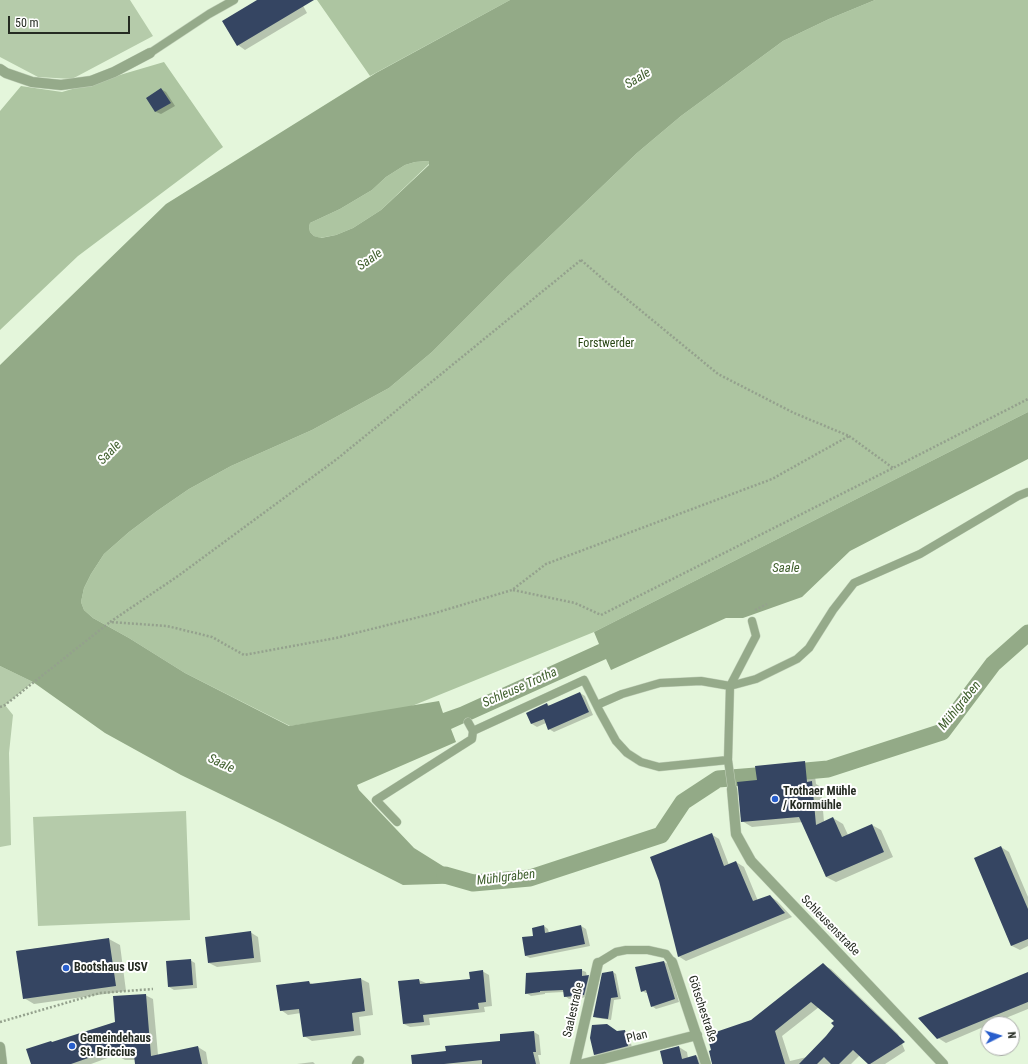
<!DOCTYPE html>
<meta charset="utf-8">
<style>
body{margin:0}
#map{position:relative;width:1028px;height:1064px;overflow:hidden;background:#e4f6db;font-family:"Roboto Condensed",sans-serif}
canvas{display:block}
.north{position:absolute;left:980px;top:1016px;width:40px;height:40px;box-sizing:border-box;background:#fff;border:1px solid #a8aaa7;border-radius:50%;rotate:85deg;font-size:11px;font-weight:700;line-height:16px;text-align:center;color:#252b22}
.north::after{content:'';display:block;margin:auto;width:14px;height:18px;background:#285ecc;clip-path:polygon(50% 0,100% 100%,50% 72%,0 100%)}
.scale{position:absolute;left:8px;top:16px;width:122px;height:18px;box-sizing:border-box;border:2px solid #252b22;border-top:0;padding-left:5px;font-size:12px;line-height:14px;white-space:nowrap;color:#252b22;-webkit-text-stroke:3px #fff;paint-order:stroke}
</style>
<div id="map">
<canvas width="1028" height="1064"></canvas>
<div class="north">N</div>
<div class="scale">50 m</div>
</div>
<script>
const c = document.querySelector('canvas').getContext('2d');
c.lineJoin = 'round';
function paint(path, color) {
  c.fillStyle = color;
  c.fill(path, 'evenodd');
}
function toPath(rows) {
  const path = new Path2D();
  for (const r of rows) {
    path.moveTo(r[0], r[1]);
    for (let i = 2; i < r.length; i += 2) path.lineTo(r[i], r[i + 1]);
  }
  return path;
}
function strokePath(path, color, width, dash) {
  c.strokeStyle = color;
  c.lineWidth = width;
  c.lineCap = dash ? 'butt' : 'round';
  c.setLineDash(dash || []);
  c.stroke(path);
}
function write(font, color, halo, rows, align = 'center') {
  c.font = font + ' "Roboto Condensed",sans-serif';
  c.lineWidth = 4;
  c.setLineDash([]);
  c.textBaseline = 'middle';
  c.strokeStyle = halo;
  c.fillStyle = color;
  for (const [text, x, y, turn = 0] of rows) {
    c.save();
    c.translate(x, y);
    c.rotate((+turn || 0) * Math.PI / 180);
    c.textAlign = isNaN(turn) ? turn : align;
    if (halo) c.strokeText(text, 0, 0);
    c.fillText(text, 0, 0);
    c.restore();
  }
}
paint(toPath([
 [0,0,130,0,153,36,72,79,38,77,0,57],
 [0,666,33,682,5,705,13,715,9,753,11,845,0,847],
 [186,811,190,920,38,926,33,817]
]), '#b5cbaa');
paint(toPath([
 [317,0,510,0,370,76],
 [875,0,1028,0,1028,412,594,632,407,708,290,726,185,673,129,638,93,618,84,610,81,602,84,588,91,574,104,554,129,532,157,511,189,489,231,466,312,430,389,388,432,352,508,276,637,153,681,116,783,41,829,19],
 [164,62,223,147,78,256,0,330,0,111,21,86,62,92],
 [428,161,429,162,429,164,381,210,353,228,336,235,320,238,314,236,310,232,309,227,310,223,340,209,372,190,386,177,405,165,415,162]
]), '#adc5a1');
paint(toPath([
 [510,0,875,0,829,19,783,41,681,116,637,153,508,276,432,352,389,388,312,430,231,466,189,489,157,511,129,532,104,554,91,574,84,588,81,602,84,610,93,618,129,638,185,673,289,726,439,701,443,713,460,707,599,644,594,632,1028,412,1028,459,850,551,802,597,743,618,726,618,611,670,606,659,451,729,456,742,357,785,359,790,414,848,470,883,403,885,280,823,181,775,105,733,33,682,0,666,0,365,166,204,376,73],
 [428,161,429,162,429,165,381,210,353,228,336,235,321,238,314,236,310,232,309,227,310,223,340,209,372,190,386,177,405,165,415,162]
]), '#93aa87');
paint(toPath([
 [259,0,300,0,307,13,245,50,238,45],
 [161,89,166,92,175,106,161,114,156,112,147,98],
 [580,693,585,696,593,715,554,732,549,729,546,723,537,727,532,724,528,713,547,704,551,706],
 [804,762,814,768,816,784,821,787,824,822,833,818,843,824,848,835,872,825,881,830,893,857,836,882,826,877,803,822,752,827,742,821,758,781],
 [711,834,719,839,729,865,736,862,744,867,758,901,770,896,777,901,792,917,686,961,678,956],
 [1001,847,1009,852,1028,897,1028,946,1020,950,1012,946],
 [544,926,548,929,549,933,581,926,586,929,590,946,530,958,526,956,534,937],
 [250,932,258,937,261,962,217,967,209,963],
 [109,939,120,945,126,991,34,1004,24,998,17,951],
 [190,960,195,963,197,988,174,990,169,987],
 [664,962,668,964,679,1002,656,1009,652,1006,648,993,646,993,642,991],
 [823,965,831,969,898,1034,905,1051,885,1064,870,1064,860,1055,851,1064,713,1064,751,1021],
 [819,1007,835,1021,835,1026,827,1037,807,1057,790,1061,782,1036],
 [581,970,586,972,587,977,588,976,593,979,589,997,569,999,565,996,564,992,545,993,545,994,531,996,526,993],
 [482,971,489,975,492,1006,484,1007,485,1012,429,1018,430,1025,410,1027,404,1024,400,982,419,980,426,983,471,980],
 [613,972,616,974,621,999,614,1000,611,1020,597,1018,594,1016],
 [1028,976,1028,1009,991,1024,988,1024,988,1025,946,1043,938,1038],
 [361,979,369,983,373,1015,359,1017,361,1035,312,1041,304,1036,301,1013,288,1015,281,1010,309,982,314,985],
 [145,995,153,999,158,1055,198,1047,206,1052,208,1064,136,1064,136,1060,125,1060,118,1056,121,1053,91,1064,38,1064,53,1043,116,1022],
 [624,1031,629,1033,632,1048,599,1057,594,1054,618,1032],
 [534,1032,539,1035,541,1055,538,1055,540,1064,426,1064],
 [679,1047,687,1052,688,1058,696,1056,704,1061,705,1064,665,1064],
 [313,1062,315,1064,297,1064]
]), '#0003');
strokePath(toPath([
 [806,771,828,769,942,732,993,664,1028,633],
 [445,875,473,883,530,878,661,835,683,802,718,779,756,776]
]), '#93aa87', 17);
paint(toPath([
 [257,0,314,0,237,46,222,21],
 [161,88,171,103,155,112,146,98],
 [580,692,589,712,548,730,544,719,531,724,526,713,547,703,548,706],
 [805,761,807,782,812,781,816,825,833,817,842,837,872,824,884,852,826,877,799,817,741,822,738,788,737,782,757,780,755,766],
 [712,833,724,866,736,861,753,901,770,895,785,913,678,957,659,881,650,857],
 [1001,846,1028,909,1028,939,1011,946,974,858],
 [544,925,545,933,581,925,585,944,525,956,522,937,533,936,532,928],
 [251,931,254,958,208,963,205,937],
 [109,938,116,986,23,999,16,951],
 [191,959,193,985,168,987,166,961],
 [664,961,675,999,651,1007,646,990,641,992,635,967],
 [823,963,905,1042,870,1064,868,1064,853,1050,839,1064,831,1064,824,1057,817,1064,799,1064,826,1036,834,1026,831,1023,834,1021,811,1002,775,1031,785,1064,712,1064,709,1051,711,1050,707,1035,751,1020],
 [582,969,582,976,589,975,584,995,564,997,563,990,540,991,540,992,525,994,526,973],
 [483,970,486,1002,478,1003,479,1009,423,1015,424,1022,403,1024,398,981,419,979,420,984,470,979,469,972],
 [613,971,618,997,611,998,608,1019,593,1017,602,973],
 [1028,972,1028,1002,937,1039,918,1018],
 [361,978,365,1011,352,1013,354,1031,303,1037,299,1009,280,1011,276,985,309,981,310,984],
 [146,994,151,1056,198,1046,202,1064,135,1064,134,1055,118,1056,117,1048,71,1064,31,1064,26,1049,51,1041,52,1042,115,1022,113,996],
 [607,1024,617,1031,625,1030,628,1046,594,1055,590,1038,592,1025],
 [534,1031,536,1052,533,1052,536,1064,482,1064,482,1060,444,1064,412,1064,411,1055,446,1051,445,1046,500,1041,500,1034],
 [679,1046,682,1059,696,1055,699,1064,663,1064,660,1051]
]), '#354562');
const service = toPath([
 [150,53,209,14,234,0],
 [597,705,622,694,660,683,701,681,730,686,756,679,797,659,809,648,833,610,854,583,920,554,1018,496,1028,492],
 [468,722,473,731],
 [732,789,728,760,730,686,756,636,752,621],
 [397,822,376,800,472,739,473,731,584,680,600,712,616,741,627,753,641,762,659,767,728,760],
 [598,963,616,952,626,950,648,950,666,954,672,962]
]);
const minor = toPath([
 [0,69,6,73,32,82,61,85,91,81,114,72,150,53],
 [732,789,736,834,751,861,912,1031,943,1064],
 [672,962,706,1064],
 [0,1047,2,1064],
 [357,1064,359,1061],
 [575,1064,598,963],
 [583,1064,697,1035]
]);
strokePath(service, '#c2d1ba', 9);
strokePath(minor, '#c2d1ba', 11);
strokePath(toPath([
 [581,260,611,286,718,374,794,413,849,436,772,479,546,564,512,590,435,613,336,638,244,655,212,637,167,626,110,622,178,576,337,459,581,260],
 [849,436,893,468],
 [513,590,575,603,601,615,893,468,1028,399],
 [755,610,767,604],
 [0,707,5,705,110,622],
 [0,1022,100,993,153,989]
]), '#94a18d', 2.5, [2, 2]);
strokePath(service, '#95aa8a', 8);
strokePath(minor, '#95aa8a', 10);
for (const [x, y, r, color] of [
 [775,799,4,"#285ecc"],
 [66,968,4,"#285ecc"],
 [72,1046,4,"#285ecc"]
]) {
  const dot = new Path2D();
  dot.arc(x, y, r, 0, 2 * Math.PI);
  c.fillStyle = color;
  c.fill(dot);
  strokePath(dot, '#fff', 1.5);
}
write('12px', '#284614', '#fff', [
 ["Forstwerder",606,344]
]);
write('bold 12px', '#252b22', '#fff', [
 ["Trothaer Mühle",783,792],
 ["/ Kornmühle",783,806],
 ["Bootshaus USV",74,968],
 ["Gemeindehaus",80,1039],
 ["St. Briccius",80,1053]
], 'left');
write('12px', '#252b22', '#fff', [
 ["Schleusenstraße",830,926,46],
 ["Götschestraße",702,1009,72],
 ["Saalestraße",574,1010,-77],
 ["Plan",637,1037,-14]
]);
write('italic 13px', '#40602e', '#fff', [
 ["Saale",638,79,-31],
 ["Saale",370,260,-35],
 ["Saale",110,453,-46],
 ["Saale",786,569],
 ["Schleuse Trotha",520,688,-24],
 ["Mühlgraben",960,706,-51],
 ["Saale",221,764,25],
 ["Mühlgraben",506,878,-7]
]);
</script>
